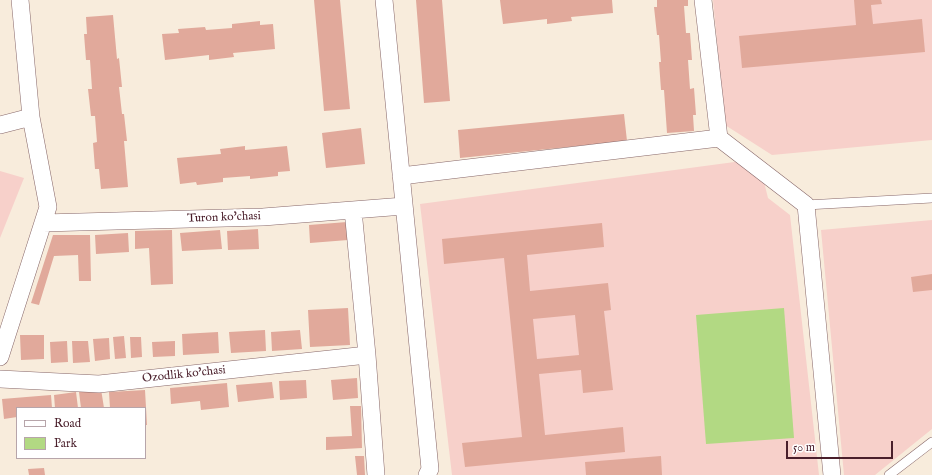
<!DOCTYPE html>
<style>
body{margin:0}
#map{position:relative;width:932px;height:475px;overflow:hidden;background:#f8ecdc;font-family:"IM FELL English",serif}
canvas{display:block}
.legend{position:absolute;left:16px;top:407px;width:130px;height:52px;box-sizing:border-box;background:#fff;border:1px solid #b7a5aa;margin:0;padding:5px 7px;list-style:none;font-size:12px;color:#4a1f2b}
.legend li{display:flex;align-items:center;gap:8px;height:20px}
.legend b{width:20px;border:1px solid #b7a5aa}
.scale{position:absolute;left:786px;top:441px;width:107px;height:18px;box-sizing:border-box;border:2px solid #4a1f2b;border-top:0;padding-left:5px;font-size:12px;line-height:14px;white-space:nowrap;color:#4a1f2b;-webkit-text-stroke:3px #fff;paint-order:stroke}
</style>
<div id="map">
<canvas width="932" height="475"></canvas>
<ul class="legend">
<li><b style="height:5px;background:#fff"></b>Road</li>
<li><b style="height:11px;background:#b2d983"></b>Park</li>
</ul>
<div class="scale">50 m</div>
</div>
<script>
const c = document.querySelector('canvas').getContext('2d');
c.lineJoin = 'round';
function paint(path, color) {
  c.fillStyle = color;
  c.fill(path, 'evenodd');
}
function toPath(rows) {
  const path = new Path2D();
  for (const r of rows) {
    path.moveTo(r[0], r[1]);
    for (let i = 2; i < r.length; i += 2) path.lineTo(r[i], r[i + 1]);
  }
  return path;
}
function strokePath(path, color, width, dash) {
  c.strokeStyle = color;
  c.lineWidth = width;
  c.lineCap = dash ? 'butt' : 'round';
  c.setLineDash(dash || []);
  c.stroke(path);
}
function write(font, color, halo, rows, align = 'center') {
  c.font = font + ' "IM FELL English",serif';
  c.lineWidth = 4;
  c.setLineDash([]);
  c.textBaseline = 'middle';
  c.strokeStyle = halo;
  c.fillStyle = color;
  for (const [text, x, y, turn = 0] of rows) {
    c.save();
    c.translate(x, y);
    c.rotate((+turn || 0) * Math.PI / 180);
    c.textAlign = isNaN(turn) ? turn : align;
    if (halo) c.strokeText(text, 0, 0);
    c.fillText(text, 0, 0);
    c.restore();
  }
}
paint(toPath([
 [713,0,932,0,932,140,772,155,725,125],
 [742,161,763,178,768,198,790,215,819,475,452,475,420,204],
 [0,171,24,178,0,238],
 [932,220,932,429,875,475,844,475,821,230]
]), '#f7d0ca');
paint(toPath([
 [784,308,794,438,706,444,696,315]
]), '#b2d983');
paint(toPath([
 [314,0,340,0,350,109,324,111],
 [416,0,442,0,450,101,424,103],
 [500,0,612,0,613,13,571,17,572,21,547,24,547,19,503,24],
 [657,0,688,0,688,6,684,6,686,33,690,33,692,60,688,60,690,89,694,88,696,115,693,115,694,131,667,133,664,90,661,90,659,62,661,62,659,35,657,35,654,7,657,7],
 [854,0,881,0,882,4,871,5,873,24,922,19,925,52,742,68,739,36,856,25],
 [113,15,117,59,119,58,122,87,119,87,122,114,124,114,127,141,124,141,128,187,101,189,99,169,95,169,93,143,97,142,95,116,91,116,88,89,92,89,90,60,86,60,84,34,87,34,86,17],
 [260,21,260,25,273,24,275,49,233,53,234,57,209,60,209,55,165,60,162,34,179,33,178,29,205,27,206,30,232,28,232,24],
 [624,114,627,141,460,158,458,130],
 [361,128,365,164,326,168,322,133],
 [245,146,245,150,287,146,290,171,278,172,278,176,250,179,250,176,223,178,223,182,197,185,196,182,180,184,177,158,221,154,220,149],
 [347,222,348,240,310,243,309,225],
 [602,223,604,247,527,255,530,291,608,283,611,310,604,311,613,390,583,393,581,370,539,374,545,435,623,427,625,452,465,467,462,443,522,437,504,258,444,264,442,239],
 [575,315,579,355,537,359,533,319],
 [258,229,259,249,228,250,227,231],
 [172,230,173,284,151,285,149,248,135,249,135,231],
 [220,230,222,249,182,251,180,233],
 [128,233,129,252,96,254,95,235],
 [53,235,90,235,91,281,79,281,78,255,54,256,39,305,31,303],
 [932,274,932,290,913,292,911,277],
 [348,308,350,345,310,347,308,310],
 [265,330,266,351,231,353,229,332],
 [300,330,302,349,272,351,271,332],
 [218,332,219,353,183,355,182,334],
 [20,335,44,335,44,359,21,360],
 [124,336,126,358,115,359,113,337],
 [130,337,141,337,142,357,131,358],
 [109,338,110,359,95,361,93,339],
 [67,341,68,362,51,363,50,342],
 [72,341,88,341,90,362,73,363],
 [175,341,175,356,153,357,152,342],
 [357,378,358,398,333,400,331,380],
 [306,380,307,398,280,400,279,381],
 [272,382,274,398,238,402,236,385],
 [227,383,229,407,201,410,200,401,171,404,170,388],
 [101,389,104,408,81,408,79,392],
 [145,390,147,425,145,425,145,408,110,408,109,392],
 [76,392,78,408,55,408,54,395],
 [51,395,52,408,17,408,17,417,4,419,2,399],
 [350,406,361,406,362,448,326,450,326,437,352,436],
 [355,456,364,456,365,475,357,475],
 [661,456,662,475,586,475,585,462],
 [44,468,45,475,29,475,28,469]
]), '#e1a99b');
const lane = toPath([
 [806,205,932,198],
 [889,475,932,442]
]);
const street = toPath([
 [384,0,430,469,427,475],
 [703,0,719,138,806,205,832,475],
 [0,125,31,117],
 [401,176,719,138],
 [353,210,367,355,376,475],
 [43,223,263,217,404,206],
 [0,357,48,207,31,117,20,0],
 [0,379,99,384,367,355]
]);
strokePath(lane, '#876769', 10);
strokePath(street, '#876769', 18);
strokePath(lane, '#fff', 9);
strokePath(street, '#fff', 17);
write('12px', '#4a1f2b', '#fff', [
 ["Turon ko'chasi",224,218,-2],
 ["Ozodlik ko'chasi",184,375,-6]
]);
</script>
